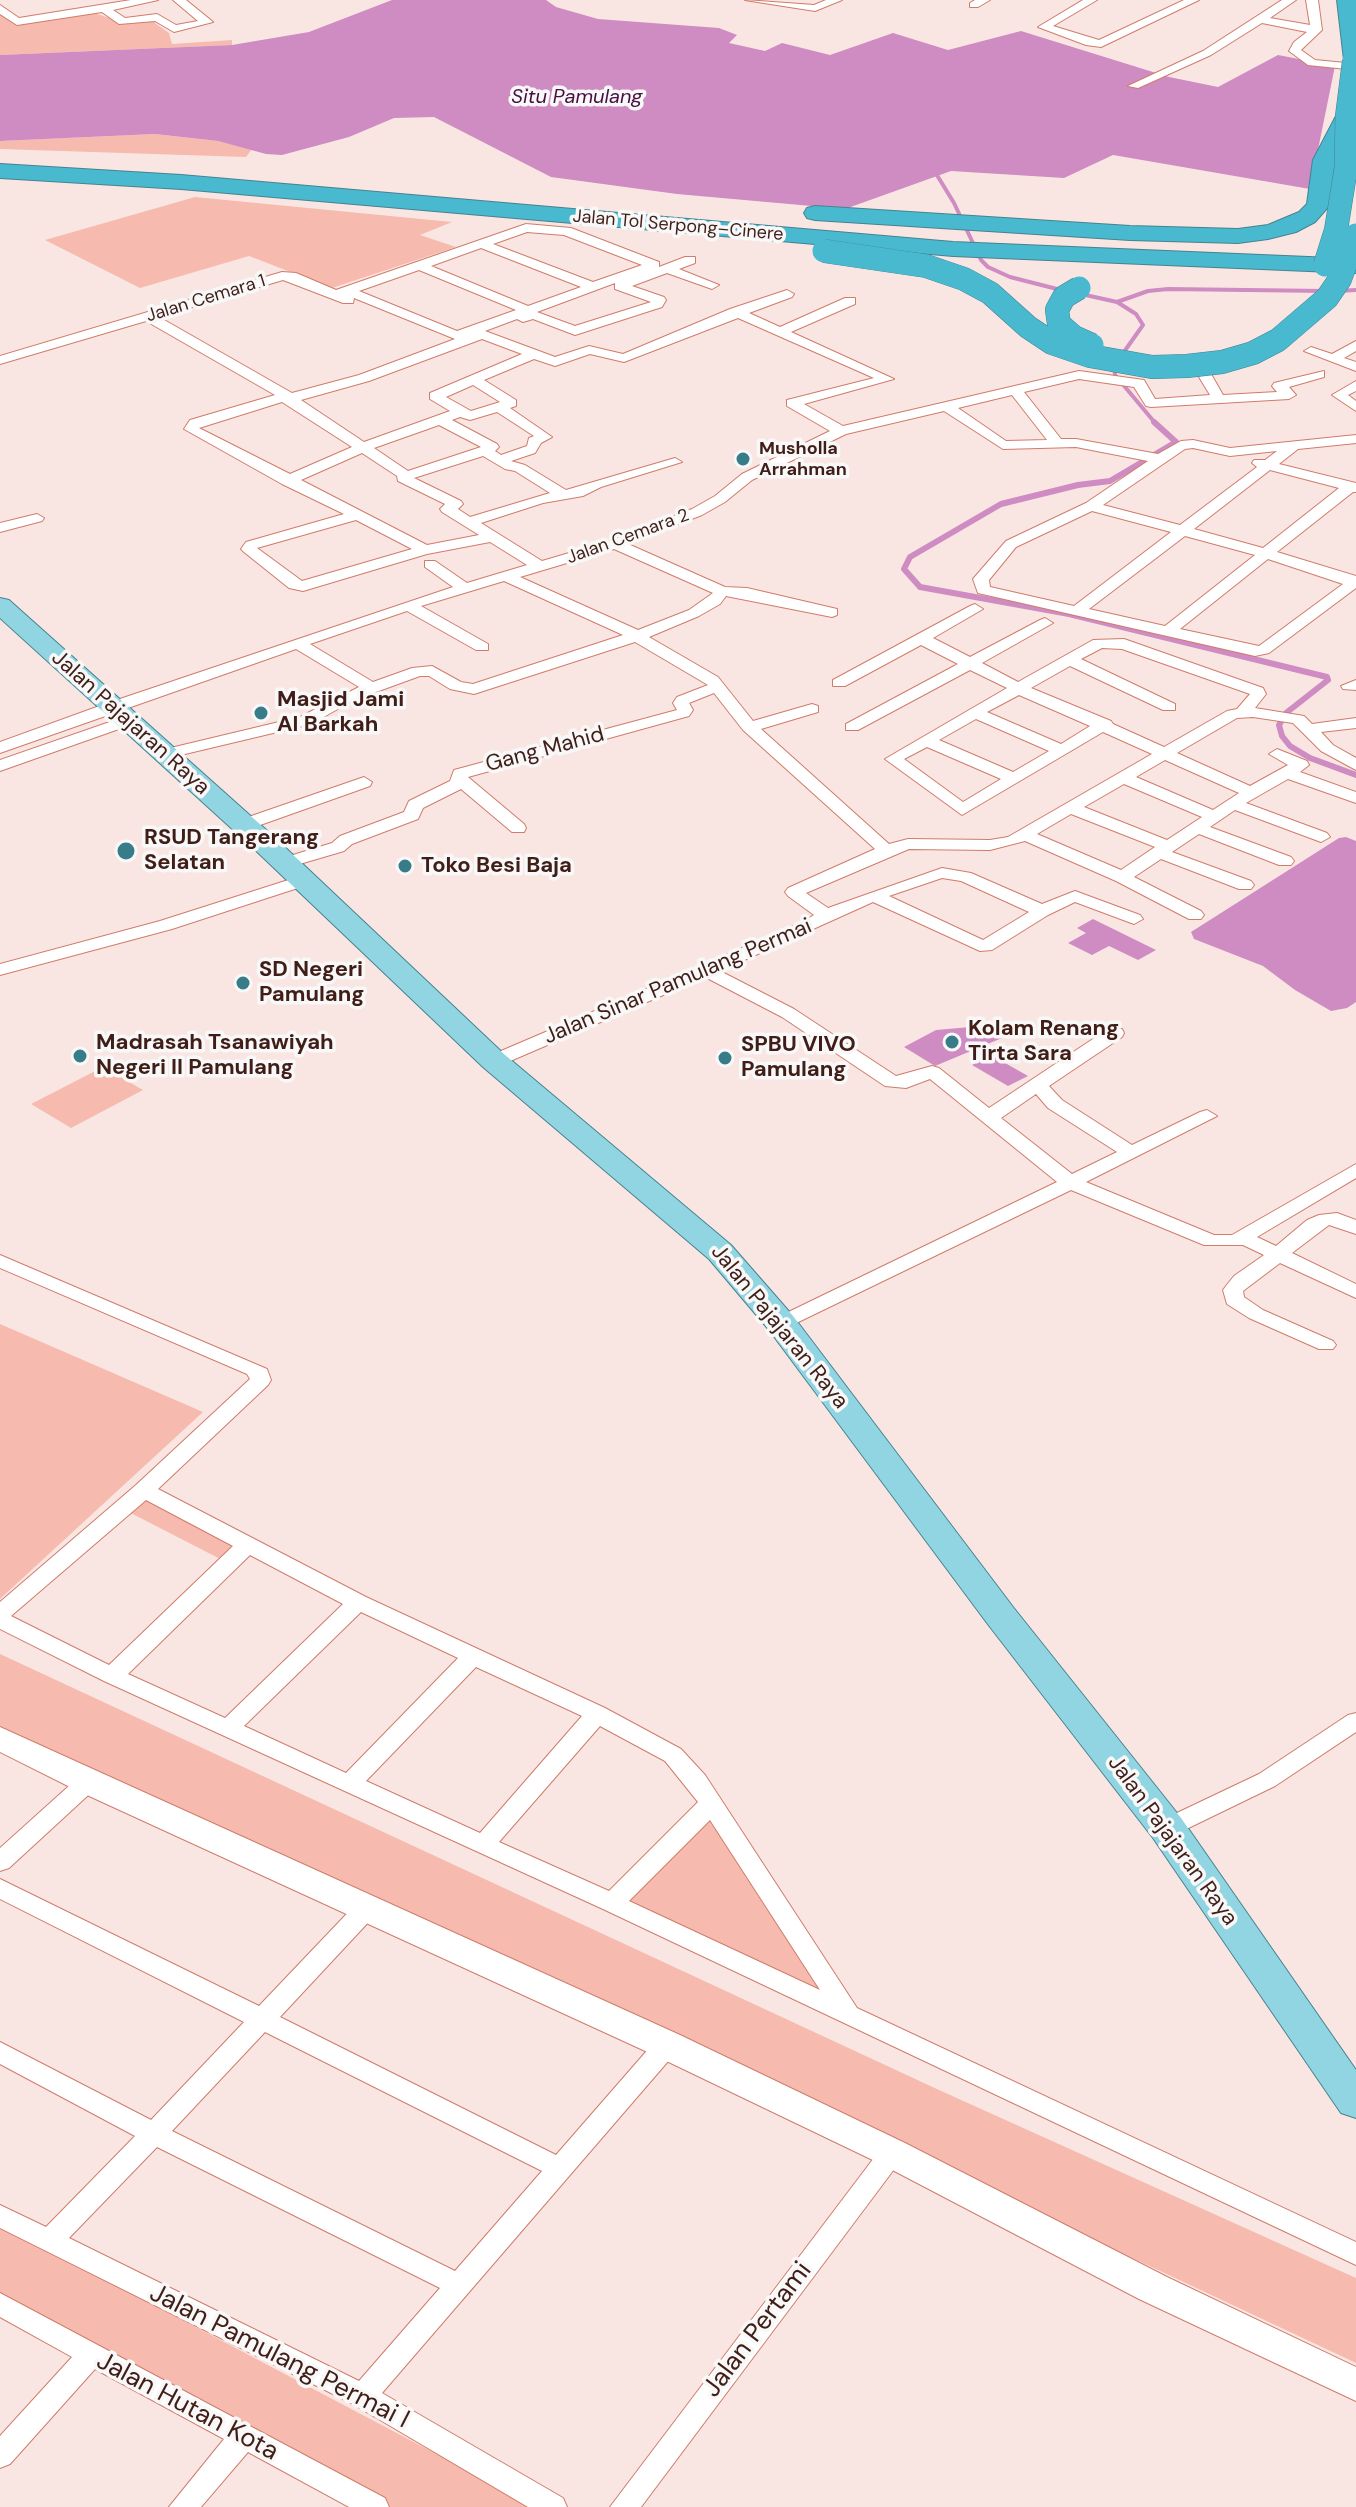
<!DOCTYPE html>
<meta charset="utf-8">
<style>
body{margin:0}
canvas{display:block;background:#f9e6e2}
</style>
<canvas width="1356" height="2507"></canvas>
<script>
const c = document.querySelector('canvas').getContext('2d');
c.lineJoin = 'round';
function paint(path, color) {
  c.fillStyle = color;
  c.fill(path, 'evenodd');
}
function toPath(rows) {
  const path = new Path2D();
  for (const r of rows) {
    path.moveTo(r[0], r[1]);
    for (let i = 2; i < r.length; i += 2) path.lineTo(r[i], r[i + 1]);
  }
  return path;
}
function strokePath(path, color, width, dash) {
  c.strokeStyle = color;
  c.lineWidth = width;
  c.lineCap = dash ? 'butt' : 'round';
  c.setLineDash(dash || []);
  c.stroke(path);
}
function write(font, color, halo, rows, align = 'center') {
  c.font = font + ' "DM Sans",sans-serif';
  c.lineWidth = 7;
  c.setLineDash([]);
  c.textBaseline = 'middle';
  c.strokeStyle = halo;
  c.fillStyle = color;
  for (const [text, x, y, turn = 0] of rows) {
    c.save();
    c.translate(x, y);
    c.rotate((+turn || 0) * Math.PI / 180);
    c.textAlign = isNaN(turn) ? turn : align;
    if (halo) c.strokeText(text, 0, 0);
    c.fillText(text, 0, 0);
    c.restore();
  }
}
paint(toPath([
 [0,12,28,21,91,12,128,24,152,21,169,33,172,44,232,40,232,45,0,55],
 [155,134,218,141,252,149,246,157,0,149,0,141],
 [195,197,452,222,420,235,456,247,332,288,249,256,140,288,45,240],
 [103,1067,143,1090,71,1128,31,1104],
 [0,1324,203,1412,0,1599],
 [144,1490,247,1545,228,1563,121,1508],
 [0,1654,939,2090,1356,2278,1356,2363,0,1726],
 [710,1807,842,2008,613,1902],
 [0,2225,48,2249,537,2507,381,2507,0,2298]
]), '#f6bbae');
paint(toPath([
 [392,0,546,0,556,7,598,19,719,28,737,35,729,43,765,51,782,43,830,55,893,33,948,50,1021,31,1169,77,1218,87,1278,55,1335,66,1310,189,1113,155,1064,178,951,171,845,209,677,194,551,177,434,117,394,118,349,137,282,155,266,154,218,141,155,134,0,141,0,55,232,45,309,32],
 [1346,837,1356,841,1356,1002,1347,1008,1331,1011,1295,990,1263,966,1194,939,1191,932,1339,838],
 [1093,919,1156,950,1138,960,1109,946,1092,955,1068,943,1086,933,1077,928],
 [982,1026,1002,1038,935,1066,904,1047,936,1030],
 [991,1055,1028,1076,1008,1086,972,1065]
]), '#ce8cc3');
strokePath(toPath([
 [932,167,954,203,981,260,988,267,1010,277,1065,291],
 [1338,291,1356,290],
 [1081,294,1117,302,1136,314,1143,325,1114,366,1115,375,1156,424],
 [1117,302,1148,291,1168,289,1326,291]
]), '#ce8cc3', 4);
strokePath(toPath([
 [1154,422,1176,442,1110,481,1078,485,1001,504,910,557,904,569,920,587,1069,614,1327,677,1328,680,1286,713,1279,725,1282,736,1290,746,1310,758,1356,775]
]), '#ce8cc3', 6);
const street = toPath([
 [131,0,158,0,113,10,125,18,157,14,176,25,198,21,173,0,186,0,213,22,174,32,155,21,119,24,102,12,17,25,0,14,0,5,19,18,131,0],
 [745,0,814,5,826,0,842,0,815,11,745,0],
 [975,0,990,0,978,7,970,7,970,3,975,0],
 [1083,0,1097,0,1053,26,1099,40,1184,0,1199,0,1101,47,1086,45,1038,27,1083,0],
 [1282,0,1296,0,1270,18,1310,25,1306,0,1318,0,1322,30,1301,50,1315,60,1356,64,1356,70,1308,65,1289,51,1294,42,1307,32,1262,23,1211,55,1138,88,1128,86,1203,51,1282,0],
 [526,224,571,228,659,262,659,267,685,257,695,257,695,263,679,269,719,285,712,289,667,273,632,286,664,297,666,300,662,307,575,335,533,319,523,322,517,319,485,331,555,357,589,346,623,354,730,309,787,290,794,294,792,297,749,313,780,327,845,298,855,298,855,304,791,332,894,379,804,404,843,426,1079,371,1144,380,1155,399,1210,395,1199,377,1206,373,1211,374,1223,395,1277,392,1272,386,1274,383,1324,371,1324,377,1289,387,1296,395,1289,399,1151,407,1146,406,1134,387,1079,379,1024,392,1061,439,1076,439,1158,454,1181,441,1193,440,1230,448,1356,435,1356,443,1298,449,1279,464,1356,483,1356,492,1353,492,1277,552,1356,576,1356,588,1269,653,1255,656,978,593,973,579,1006,541,1086,503,1148,461,1076,447,1003,449,944,411,846,434,752,480,725,502,702,515,628,544,725,587,747,588,837,609,837,615,832,617,726,596,720,604,699,616,649,637,718,677,753,721,812,704,818,706,818,712,761,729,889,844,908,839,990,840,1008,837,1152,754,1103,732,962,815,885,759,1007,688,970,670,858,730,846,730,846,724,958,664,921,645,845,686,833,686,833,680,970,606,975,604,983,609,933,638,970,657,1040,620,1045,618,1053,623,982,663,1018,682,1093,640,1124,639,1263,688,1266,694,1255,708,1304,716,1312,724,1356,718,1356,728,1321,732,1333,745,1356,758,1356,770,1321,751,1293,723,1253,717,1237,718,1177,753,1250,786,1288,765,1269,754,1277,749,1307,761,1309,765,1300,772,1356,792,1356,803,1288,779,1246,803,1327,833,1330,837,1321,842,1235,810,1210,827,1291,857,1294,861,1291,865,1279,865,1199,834,1172,852,1251,881,1254,885,1251,889,1239,889,1161,859,1134,877,1201,911,1204,915,1201,919,1189,919,1116,881,1025,841,990,850,909,849,806,893,828,908,942,868,971,873,1042,904,1075,891,1140,915,1143,919,1134,924,1075,902,1048,915,992,950,980,951,873,902,720,971,794,1009,896,1076,932,1066,939,1068,989,1108,1108,1029,1122,1029,1124,1033,1122,1037,1049,1086,1062,1100,1132,1145,1200,1112,1207,1110,1217,1116,1086,1182,1214,1235,1232,1235,1356,1164,1356,1178,1257,1237,1276,1246,1307,1220,1319,1215,1337,1213,1356,1220,1356,1234,1329,1225,1292,1253,1356,1284,1356,1298,1280,1263,1243,1291,1244,1297,1263,1310,1333,1341,1336,1345,1333,1349,1319,1349,1249,1318,1227,1304,1223,1290,1226,1286,1234,1276,1264,1255,1243,1245,1204,1245,1071,1190,788,1327,774,1327,771,1323,774,1319,1057,1182,930,1079,906,1088,885,1086,782,1017,705,977,501,1065,487,1065,485,1061,487,1057,803,922,814,915,788,896,785,892,788,888,875,849,743,730,714,693,689,703,693,710,689,716,468,777,524,824,526,828,524,832,512,832,461,789,423,808,418,819,352,844,344,851,286,868,277,863,280,859,332,843,340,836,404,812,409,801,450,781,454,770,677,710,673,703,677,697,708,685,635,642,474,694,450,689,429,676,420,676,354,700,311,724,164,759,158,757,156,754,158,751,300,717,359,687,296,649,0,753,0,742,105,704,453,587,425,567,425,561,435,561,467,583,527,565,490,542,427,554,303,591,289,588,244,552,241,549,246,542,344,514,282,484,184,429,190,420,275,395,146,321,0,364,0,356,282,272,296,273,336,290,526,224],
 [527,232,564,235,642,265,593,282,493,244,527,232],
 [481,248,581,287,528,306,431,266,481,248],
 [419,270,516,310,457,331,359,291,419,270],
 [283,280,343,303,353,303,354,298,455,339,359,375,292,393,159,317,283,280],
 [615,283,615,289,651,302,575,326,537,312,615,283],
 [738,318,874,378,787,400,787,406,830,431,742,474,715,496,692,509,610,541,542,561,481,523,543,503,583,496,601,487,682,462,675,458,566,490,525,465,511,461,535,453,541,443,552,437,510,408,516,406,516,400,484,380,534,359,555,366,590,354,624,362,738,318],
 [482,339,522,354,430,393,430,399,450,411,364,442,301,400,369,381,482,339],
 [473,385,500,402,471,411,446,397,473,385],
 [1012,395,1047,440,1006,441,958,408,1012,395],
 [282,402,352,447,290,474,199,428,282,402],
 [497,412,534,436,529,438,527,446,501,455,495,451,499,447,497,444,452,420,460,417,470,420,497,412],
 [439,425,481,447,408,471,374,448,439,425],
 [1193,448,1230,456,1277,451,1265,460,1254,460,1252,463,1257,467,1180,525,1103,505,1185,449,1193,448],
 [362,453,397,476,398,481,445,504,440,509,442,512,479,535,427,545,301,480,362,453],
 [483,456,505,469,515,471,550,493,470,517,458,509,463,504,461,501,414,478,483,456],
 [1270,470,1339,488,1263,548,1194,529,1270,470],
 [1092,511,1171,532,1074,606,990,587,989,580,1016,547,1092,511],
 [356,520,412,549,302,581,257,548,356,520],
 [1185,536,1255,555,1165,626,1089,609,1185,536],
 [614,549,713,593,689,610,638,630,520,577,614,549],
 [1268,559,1343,584,1259,646,1180,629,1268,559],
 [504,581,623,635,473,684,461,682,432,666,412,668,373,682,310,644,407,611,476,650,488,650,488,644,421,606,504,581],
 [1102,648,1122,649,1250,694,1237,709,1227,711,1164,747,1113,724,1111,721,1031,688,1070,666,1163,710,1175,710,1175,704,1081,659,1102,648],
 [1019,695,1090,726,1061,744,987,712,1019,695],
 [976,719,1049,751,1013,772,939,740,976,719],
 [927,747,1001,779,963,802,904,759,927,747],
 [1165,760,1239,793,1213,810,1136,777,1165,760],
 [1124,784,1202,817,1167,840,1084,807,1124,784],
 [1071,814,1155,847,1121,870,1037,834,1071,814],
 [942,878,961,881,1029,912,983,940,889,896,942,878],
 [1036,1094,1048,1108,1117,1152,1072,1174,1001,1118,1036,1094],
 [1356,341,1356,351,1344,358,1356,362,1356,371,1304,351,1311,347,1332,354,1356,341],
 [1356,381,1356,391,1348,395,1356,401,1356,411,1332,395,1356,381],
 [37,514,44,518,42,521,0,532,0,523,37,514],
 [1356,680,1356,690,1343,689,1341,686,1356,680],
 [127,716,133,718,133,724,0,771,0,760,127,716],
 [364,777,372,782,370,786,249,829,237,829,235,825,237,821,364,777],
 [304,875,313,880,310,884,172,929,0,975,0,964,160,921,304,875],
 [0,1255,267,1369,271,1380,268,1385,158,1489,366,1597,605,1708,681,1749,705,1775,857,2008,1356,2242,1356,2265,603,1909,104,1681,0,1629,0,1602,136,1485,250,1379,247,1374,0,1268,0,1255],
 [146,1500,233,1546,109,1665,11,1616,146,1500],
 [250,1555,343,1604,225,1718,128,1674,250,1555],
 [361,1612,458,1658,346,1773,244,1726,361,1612],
 [476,1667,582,1716,480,1833,366,1781,476,1667],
 [600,1726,665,1761,698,1802,609,1891,499,1842,600,1726],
 [710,1820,820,1990,629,1901,710,1820],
 [1356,1713,1356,1732,1275,1786,1176,1834,1167,1837,1158,1834,1155,1828,1158,1822,1259,1774,1348,1715,1356,1713],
 [88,1774,96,1776,100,1782,96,1788,9,1868,0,1871,0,1848,80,1776,88,1774],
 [0,1879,259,2006,358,1902,367,1899,376,1902,379,1908,376,1914,280,2017,556,2155,658,2038,667,2035,676,2038,680,2045,676,2052,382,2393,563,2498,567,2507,528,2507,353,2404,0,2228,0,2205,46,2227,135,2136,0,2064,0,2042,151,2120,244,2022,0,1899,0,1879],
 [265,2032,542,2171,455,2271,172,2131,265,2032],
 [157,2147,440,2288,359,2381,69,2238,157,2147],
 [892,2143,901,2146,905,2153,901,2160,641,2507,610,2507,883,2146,892,2143],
 [0,2293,385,2498,389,2507,349,2507,248,2452,201,2507,169,2507,224,2439,95,2369,10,2464,0,2468,0,2436,72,2357,0,2317,0,2293]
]);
const secondary = toPath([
 [0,1727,680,2035,905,2143,1167,2277,1356,2367,1356,2401,1139,2299,879,2163,654,2055,76,1790,0,1752,0,1727]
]);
const primary = toPath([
 [0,598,9,600,272,835,505,1055,731,1245,793,1316,1013,1607,1181,1818,1356,2070,1356,2118,1341,2113,1153,1838,987,1623,769,1330,709,1259,483,1067,252,847,0,618,0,598]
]);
const highway = toPath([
 [1337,0,1356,0,1356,66,1347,64,1344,60,1337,0],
 [1347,110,1355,111,1356,119,1335,160,1329,206,1315,222,1296,232,1268,239,1238,243,1130,240,815,220,807,218,804,213,807,208,815,206,1130,226,1238,229,1268,225,1299,212,1307,204,1313,160,1336,116,1347,110],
 [0,164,181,175,953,242,1356,259,1356,273,953,256,181,189,0,178,0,164]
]);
strokePath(street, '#d07c6a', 2);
strokePath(secondary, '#d07c6a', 2);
strokePath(primary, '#46838f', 2);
strokePath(highway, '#46838f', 2);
paint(street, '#fff');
paint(secondary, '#fff');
paint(primary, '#92d5e2');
paint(highway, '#49b9cf');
const highwayBridge = toPath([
 [824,251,926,266,964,279,990,293,1028,327,1052,343,1090,356,1152,367,1187,366,1222,362,1253,353,1278,340,1327,298,1340,279,1356,235],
 [1325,265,1336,230,1346,168,1347,116,1354,61],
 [1079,288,1064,297,1057,310,1059,324,1074,337,1092,345]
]);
strokePath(highwayBridge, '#46838f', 24, []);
strokePath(highwayBridge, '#49b9cf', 23);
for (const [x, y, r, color] of [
 [743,459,8,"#387c8a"],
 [261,713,8,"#387c8a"],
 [126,851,10,"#387c8a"],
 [405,866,8,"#387c8a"],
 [243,983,8,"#387c8a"],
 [952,1042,8,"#387c8a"],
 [80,1056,8,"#387c8a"],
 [725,1058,8,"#387c8a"]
]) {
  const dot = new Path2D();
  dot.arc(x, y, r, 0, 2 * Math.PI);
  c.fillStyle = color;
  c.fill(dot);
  strokePath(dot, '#f8f8f8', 3);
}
write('18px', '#401e17', '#f8f8f8', [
 ["Jalan Tol Serpong–Cinere",678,226,5],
 ["Jalan Cemara 1",206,299,-17],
 ["Jalan Cemara 2",628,537,-20]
]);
write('bold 18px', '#401e17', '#f8f8f8', [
 ["Musholla",759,449],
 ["Arrahman",759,470]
], 'left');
write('italic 20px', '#480e42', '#f8f8f8', [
 ["Situ Pamulang",577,98]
]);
write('bold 22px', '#401e17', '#f8f8f8', [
 ["Masjid Jami",277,700],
 ["Al Barkah",277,725],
 ["RSUD Tangerang",144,838],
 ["Selatan",144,863],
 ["Toko Besi Baja",421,866],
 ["SD Negeri",259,970],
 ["Pamulang",259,995],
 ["Kolam Renang",968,1029],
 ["Tirta Sara",968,1054],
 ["Madrasah Tsanawiyah",96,1043],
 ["Negeri II Pamulang",96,1068],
 ["SPBU VIVO",741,1045],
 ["Pamulang",741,1070]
], 'left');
write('22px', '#401e17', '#f8f8f8', [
 ["Jalan Pajajaran Raya",130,723,42],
 ["Gang Mahid",545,750,-15],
 ["Jalan Sinar Pamulang Permai",678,982,-23],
 ["Jalan Pajajaran Raya",779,1327,51],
 ["Jalan Pajajaran Raya",1172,1841,54]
]);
write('26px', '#401e17', '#f8f8f8', [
 ["Jalan Pertami",758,2330,-53],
 ["Jalan Pamulang Permai I",279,2357,27],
 ["Jalan Hutan Kota",187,2407,28]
]);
</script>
